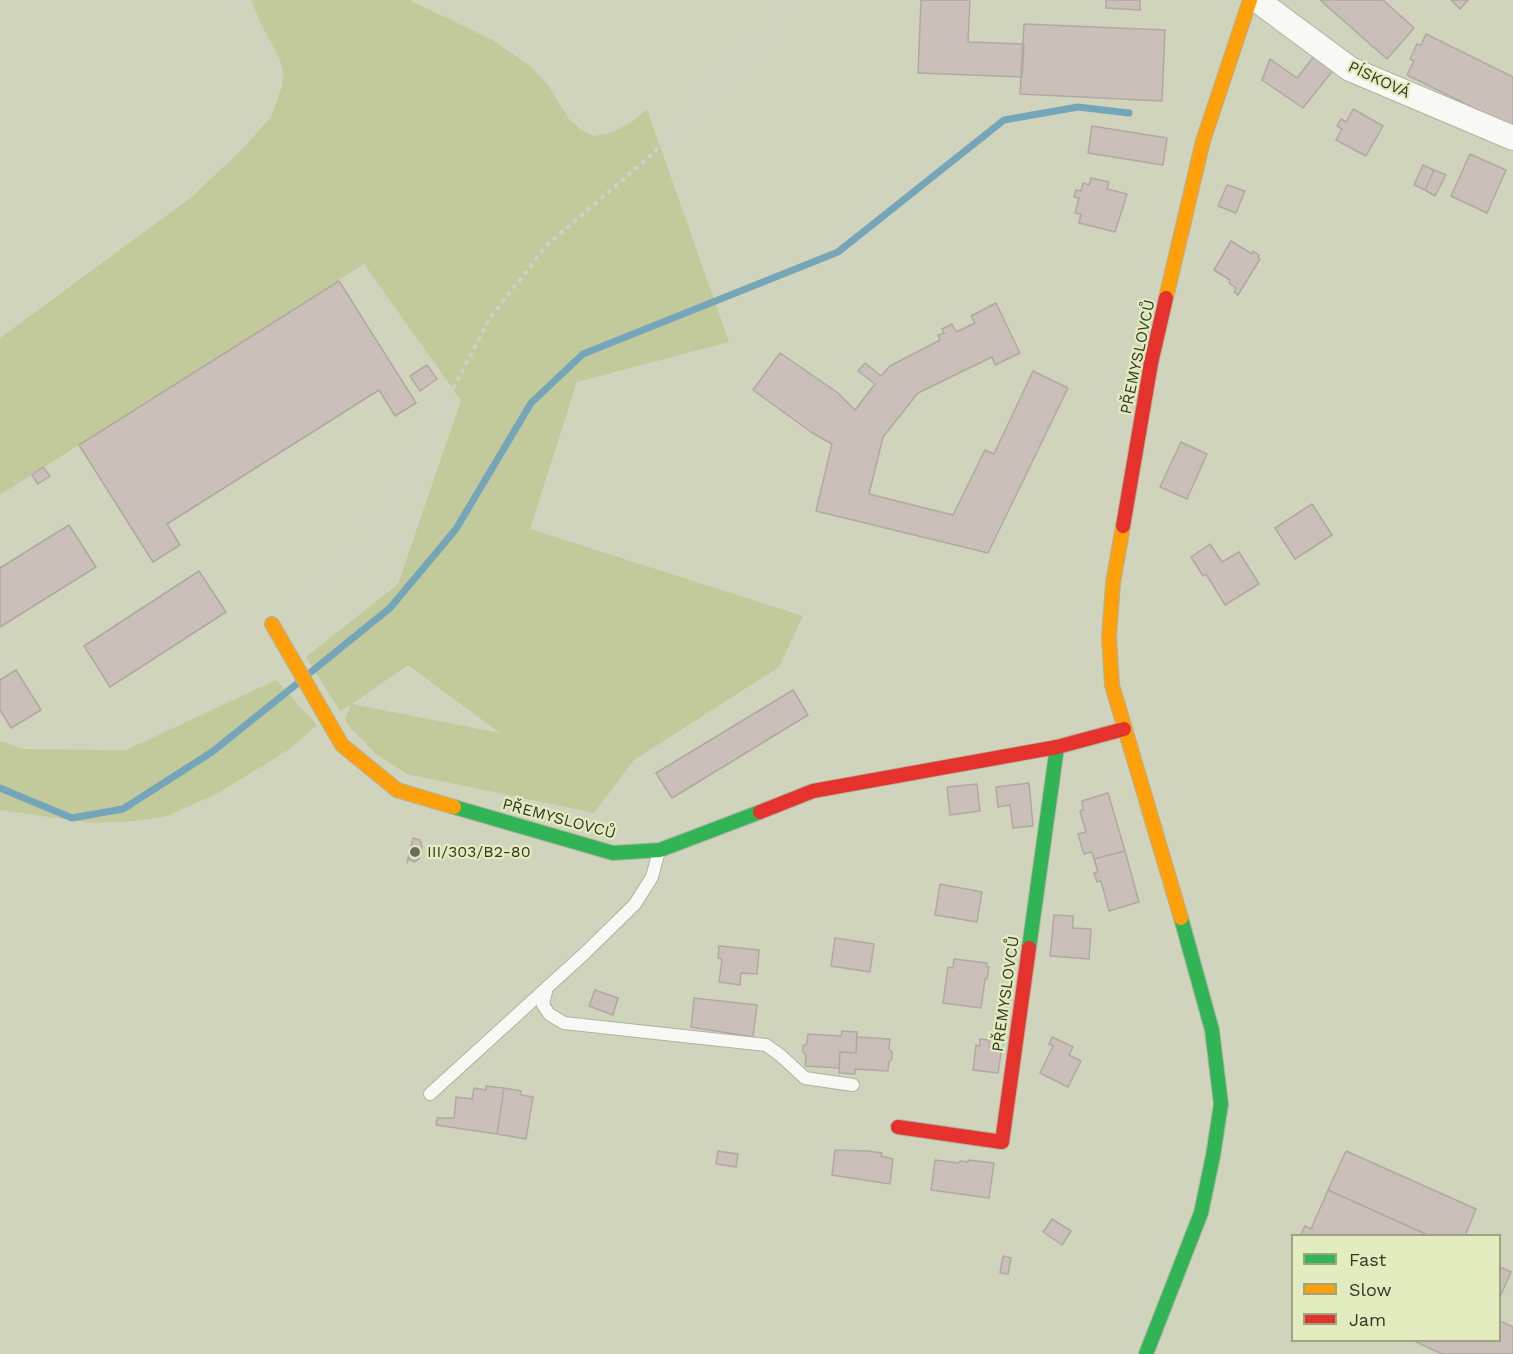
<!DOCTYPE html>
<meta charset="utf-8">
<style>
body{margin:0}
#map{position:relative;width:1513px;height:1354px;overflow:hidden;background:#d0d4bc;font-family:"Work Sans",sans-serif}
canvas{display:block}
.legend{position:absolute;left:1291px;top:1234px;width:210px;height:108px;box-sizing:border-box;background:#e3ecbe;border:2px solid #9da481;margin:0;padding:8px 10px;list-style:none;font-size:18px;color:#343825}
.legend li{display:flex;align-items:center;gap:12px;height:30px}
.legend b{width:30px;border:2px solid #9da481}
</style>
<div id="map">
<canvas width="1513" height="1354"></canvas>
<ul class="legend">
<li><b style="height:8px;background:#30b455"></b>Fast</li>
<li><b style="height:8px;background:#ff9f0a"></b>Slow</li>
<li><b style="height:8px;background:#e5322d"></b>Jam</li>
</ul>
</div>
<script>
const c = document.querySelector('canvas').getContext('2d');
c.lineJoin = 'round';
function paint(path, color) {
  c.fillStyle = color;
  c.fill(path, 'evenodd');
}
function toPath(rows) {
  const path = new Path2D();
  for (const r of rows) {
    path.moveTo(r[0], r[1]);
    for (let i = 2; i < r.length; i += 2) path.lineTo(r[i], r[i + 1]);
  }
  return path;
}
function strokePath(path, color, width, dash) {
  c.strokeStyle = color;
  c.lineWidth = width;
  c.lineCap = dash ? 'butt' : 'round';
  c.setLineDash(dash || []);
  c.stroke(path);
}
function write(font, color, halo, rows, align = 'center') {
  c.font = font + ' "Work Sans",sans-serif';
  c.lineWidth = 4.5;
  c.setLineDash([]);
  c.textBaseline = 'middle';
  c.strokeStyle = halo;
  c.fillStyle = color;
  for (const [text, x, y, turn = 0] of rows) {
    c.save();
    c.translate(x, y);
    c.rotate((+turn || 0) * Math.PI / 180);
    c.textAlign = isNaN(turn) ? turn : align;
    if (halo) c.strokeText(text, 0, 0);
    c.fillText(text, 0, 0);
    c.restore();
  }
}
paint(toPath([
 [251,0,409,0,493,40,530,66,548,85,569,119,580,129,593,136,611,133,632,122,647,109,729,342,577,382,530,529,803,616,779,667,634,760,594,813,407,774,376,754,347,724,345,719,351,705,340,711,306,657,398,584,461,400,364,264,0,495,0,338,193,196,244,147,271,117,282,86,283,72,280,60,260,22],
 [408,665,500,733,352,704],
 [276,680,317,725,290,749,218,793,165,817,126,822,91,823,0,810,0,741,24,749,126,750]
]), '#c2ca9c');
strokePath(toPath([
 [311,672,390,608,456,529,531,403,583,354,838,252,1004,120,1078,107,1129,113],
 [0,788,72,818,123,809,212,752,298,683]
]), '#75a5b9', 7);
const building = toPath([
 [921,0,970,0,968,42,1024,44,1022,77,918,73,921,0],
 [1106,0,1140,0,1140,10,1106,8,1106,0],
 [1320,0,1383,0,1414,28,1387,59,1320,0],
 [1451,0,1468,0,1460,9,1451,0],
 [1024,24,1165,30,1162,101,1020,94,1024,24],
 [1426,34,1513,77,1513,127,1407,75,1414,61,1410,59,1417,44,1421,45,1426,34],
 [1315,55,1334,69,1303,108,1262,80,1270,59,1297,78,1315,55],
 [1353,109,1383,126,1366,156,1336,140,1342,129,1337,126,1341,119,1346,122,1353,109],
 [1092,126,1167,138,1163,165,1088,153,1092,126],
 [1470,154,1506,170,1487,213,1451,196,1470,154],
 [1423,165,1434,170,1425,190,1414,185,1423,165],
 [1434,170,1446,175,1435,196,1425,190,1434,170],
 [1091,178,1109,182,1107,189,1127,194,1115,232,1079,223,1081,214,1075,213,1079,198,1074,197,1076,190,1081,191,1083,183,1089,185,1091,178],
 [1227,185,1245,191,1236,213,1218,206,1227,185],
 [1231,241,1252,254,1253,251,1259,255,1258,257,1260,259,1238,295,1234,292,1236,288,1229,283,1230,280,1214,270,1231,241],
 [339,281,416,403,395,416,379,390,167,524,180,545,153,562,79,445,339,281],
 [996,303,1020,353,995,365,992,357,918,393,883,437,869,494,953,515,985,450,994,454,1033,371,1068,388,988,553,816,511,832,444,811,432,753,390,780,353,838,393,855,410,875,384,858,371,865,363,881,376,890,366,940,340,938,335,944,333,942,329,952,324,956,332,975,323,971,316,996,303],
 [427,365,437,379,420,391,410,376,427,365],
 [1181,442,1207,454,1187,499,1160,487,1181,442],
 [43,467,50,476,38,484,32,475,43,467],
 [1312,504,1332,535,1295,559,1275,528,1312,504],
 [69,525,96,567,0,627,0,568,69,525],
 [1210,544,1222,562,1239,552,1259,584,1225,605,1206,574,1203,576,1191,557,1210,544],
 [199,571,226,612,110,687,84,646,199,571],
 [16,670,41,710,11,728,0,710,0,680,16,670],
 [793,690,808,715,672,798,656,773,793,690],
 [1029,783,1033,826,1013,828,1010,805,998,807,996,787,1029,783],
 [977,784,980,811,950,815,947,787,977,784],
 [1108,793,1125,851,1094,859,1092,852,1084,854,1078,834,1086,832,1080,811,1083,810,1082,801,1108,793],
 [413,838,420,840,422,846,419,859,414,862,409,859,407,863,413,838],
 [1125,851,1139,902,1109,911,1101,881,1097,882,1094,873,1098,872,1094,859,1125,851],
 [940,884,982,892,977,922,935,915,940,884],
 [1054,915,1073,916,1073,928,1091,929,1089,959,1050,956,1054,915],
 [835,938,874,944,870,972,831,966,835,938],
 [719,946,759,950,757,974,741,973,740,985,719,982,722,959,718,958,719,946],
 [954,959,987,963,986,966,989,967,987,979,985,979,981,1008,943,1003,948,967,953,968,954,959],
 [595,990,618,998,613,1015,589,1006,595,990],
 [694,998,757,1005,753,1037,691,1027,694,998],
 [842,1031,857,1032,856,1053,840,1052,839,1068,805,1066,806,1055,803,1052,803,1046,807,1043,808,1034,841,1036,842,1031],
 [857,1037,890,1039,889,1049,892,1052,892,1059,889,1062,888,1071,855,1069,855,1074,839,1073,840,1052,856,1053,857,1037],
 [1052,1037,1073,1047,1069,1055,1081,1061,1068,1087,1040,1073,1053,1046,1049,1044,1052,1037],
 [980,1039,990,1040,989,1047,1002,1048,998,1073,973,1070,976,1045,980,1046,980,1039],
 [486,1086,504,1088,497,1134,436,1125,437,1118,454,1118,456,1097,472,1099,474,1088,486,1090,486,1086],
 [504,1088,521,1091,521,1095,533,1097,526,1139,497,1134,504,1088],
 [835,1150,868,1151,882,1153,881,1156,893,1159,890,1184,832,1175,835,1150],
 [718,1151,738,1154,736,1167,716,1164,718,1151],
 [1346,1151,1476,1209,1465,1236,1430,1236,1328,1190,1346,1151],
 [935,1160,959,1163,960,1161,968,1162,968,1160,994,1163,989,1198,931,1190,935,1160],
 [1328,1190,1430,1236,1300,1236,1305,1226,1311,1229,1328,1190],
 [1052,1219,1071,1231,1062,1245,1043,1232,1052,1219],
 [1003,1256,1011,1258,1008,1274,1000,1273,1003,1256],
 [1500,1267,1511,1272,1500,1297,1500,1267],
 [1500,1321,1513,1327,1513,1354,1442,1354,1412,1340,1500,1340,1500,1321]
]);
paint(building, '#cabfb9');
strokePath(building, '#b0a9a1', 1.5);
const lane = toPath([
 [547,987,543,1005,549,1014,564,1023,766,1045,780,1055,805,1078,853,1085],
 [430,1094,585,953,635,904,652,877,659,851]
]);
const street = toPath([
 [1257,0,1350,69,1513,138]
]);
const fast = toPath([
 [454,807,613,853,660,850,760,812],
 [1029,948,1057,747],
 [1146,1354,1201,1213,1213,1156,1221,1104,1212,1030,1181,918]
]);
const slow = toPath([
 [1166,298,1203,141,1250,0],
 [1123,526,1113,583,1109,637,1112,685,1181,918],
 [272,624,342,745,397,790,454,807]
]);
const jam = toPath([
 [1123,526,1151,363,1166,298],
 [760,812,813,791,1057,747,1124,729],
 [898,1127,1002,1142,1029,948]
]);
strokePath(lane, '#afb39f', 14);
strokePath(street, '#afb39f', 26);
strokePath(fast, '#afb39f', 16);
strokePath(slow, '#afb39f', 16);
strokePath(jam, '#afb39f', 16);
strokePath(toPath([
 [292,609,367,552,490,318,547,245,648,158,763,42,780,17,789,0]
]), '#cfd1c9', 4, [4.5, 4.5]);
strokePath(lane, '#f8f9f5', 12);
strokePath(street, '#f8f9f5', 24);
strokePath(fast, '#30b455', 14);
strokePath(slow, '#ff9f0a', 14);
strokePath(jam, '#e5322d', 14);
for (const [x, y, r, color] of [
 [415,852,6,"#6b6f5a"]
]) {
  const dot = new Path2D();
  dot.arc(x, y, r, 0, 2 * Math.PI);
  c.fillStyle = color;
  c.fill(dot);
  strokePath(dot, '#e3ecbe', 2);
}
write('16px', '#343825', '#e3ecbe', [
 ["PÍSKOVÁ",1379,80,25],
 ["PŘEMYSLOVCŮ",1138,357,-78],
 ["PŘEMYSLOVCŮ",559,819,15],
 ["PŘEMYSLOVCŮ",1006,994,-82]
]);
write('16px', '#343825', '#e3ecbe', [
 ["III/303/B2-80",427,852]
], 'left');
</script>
